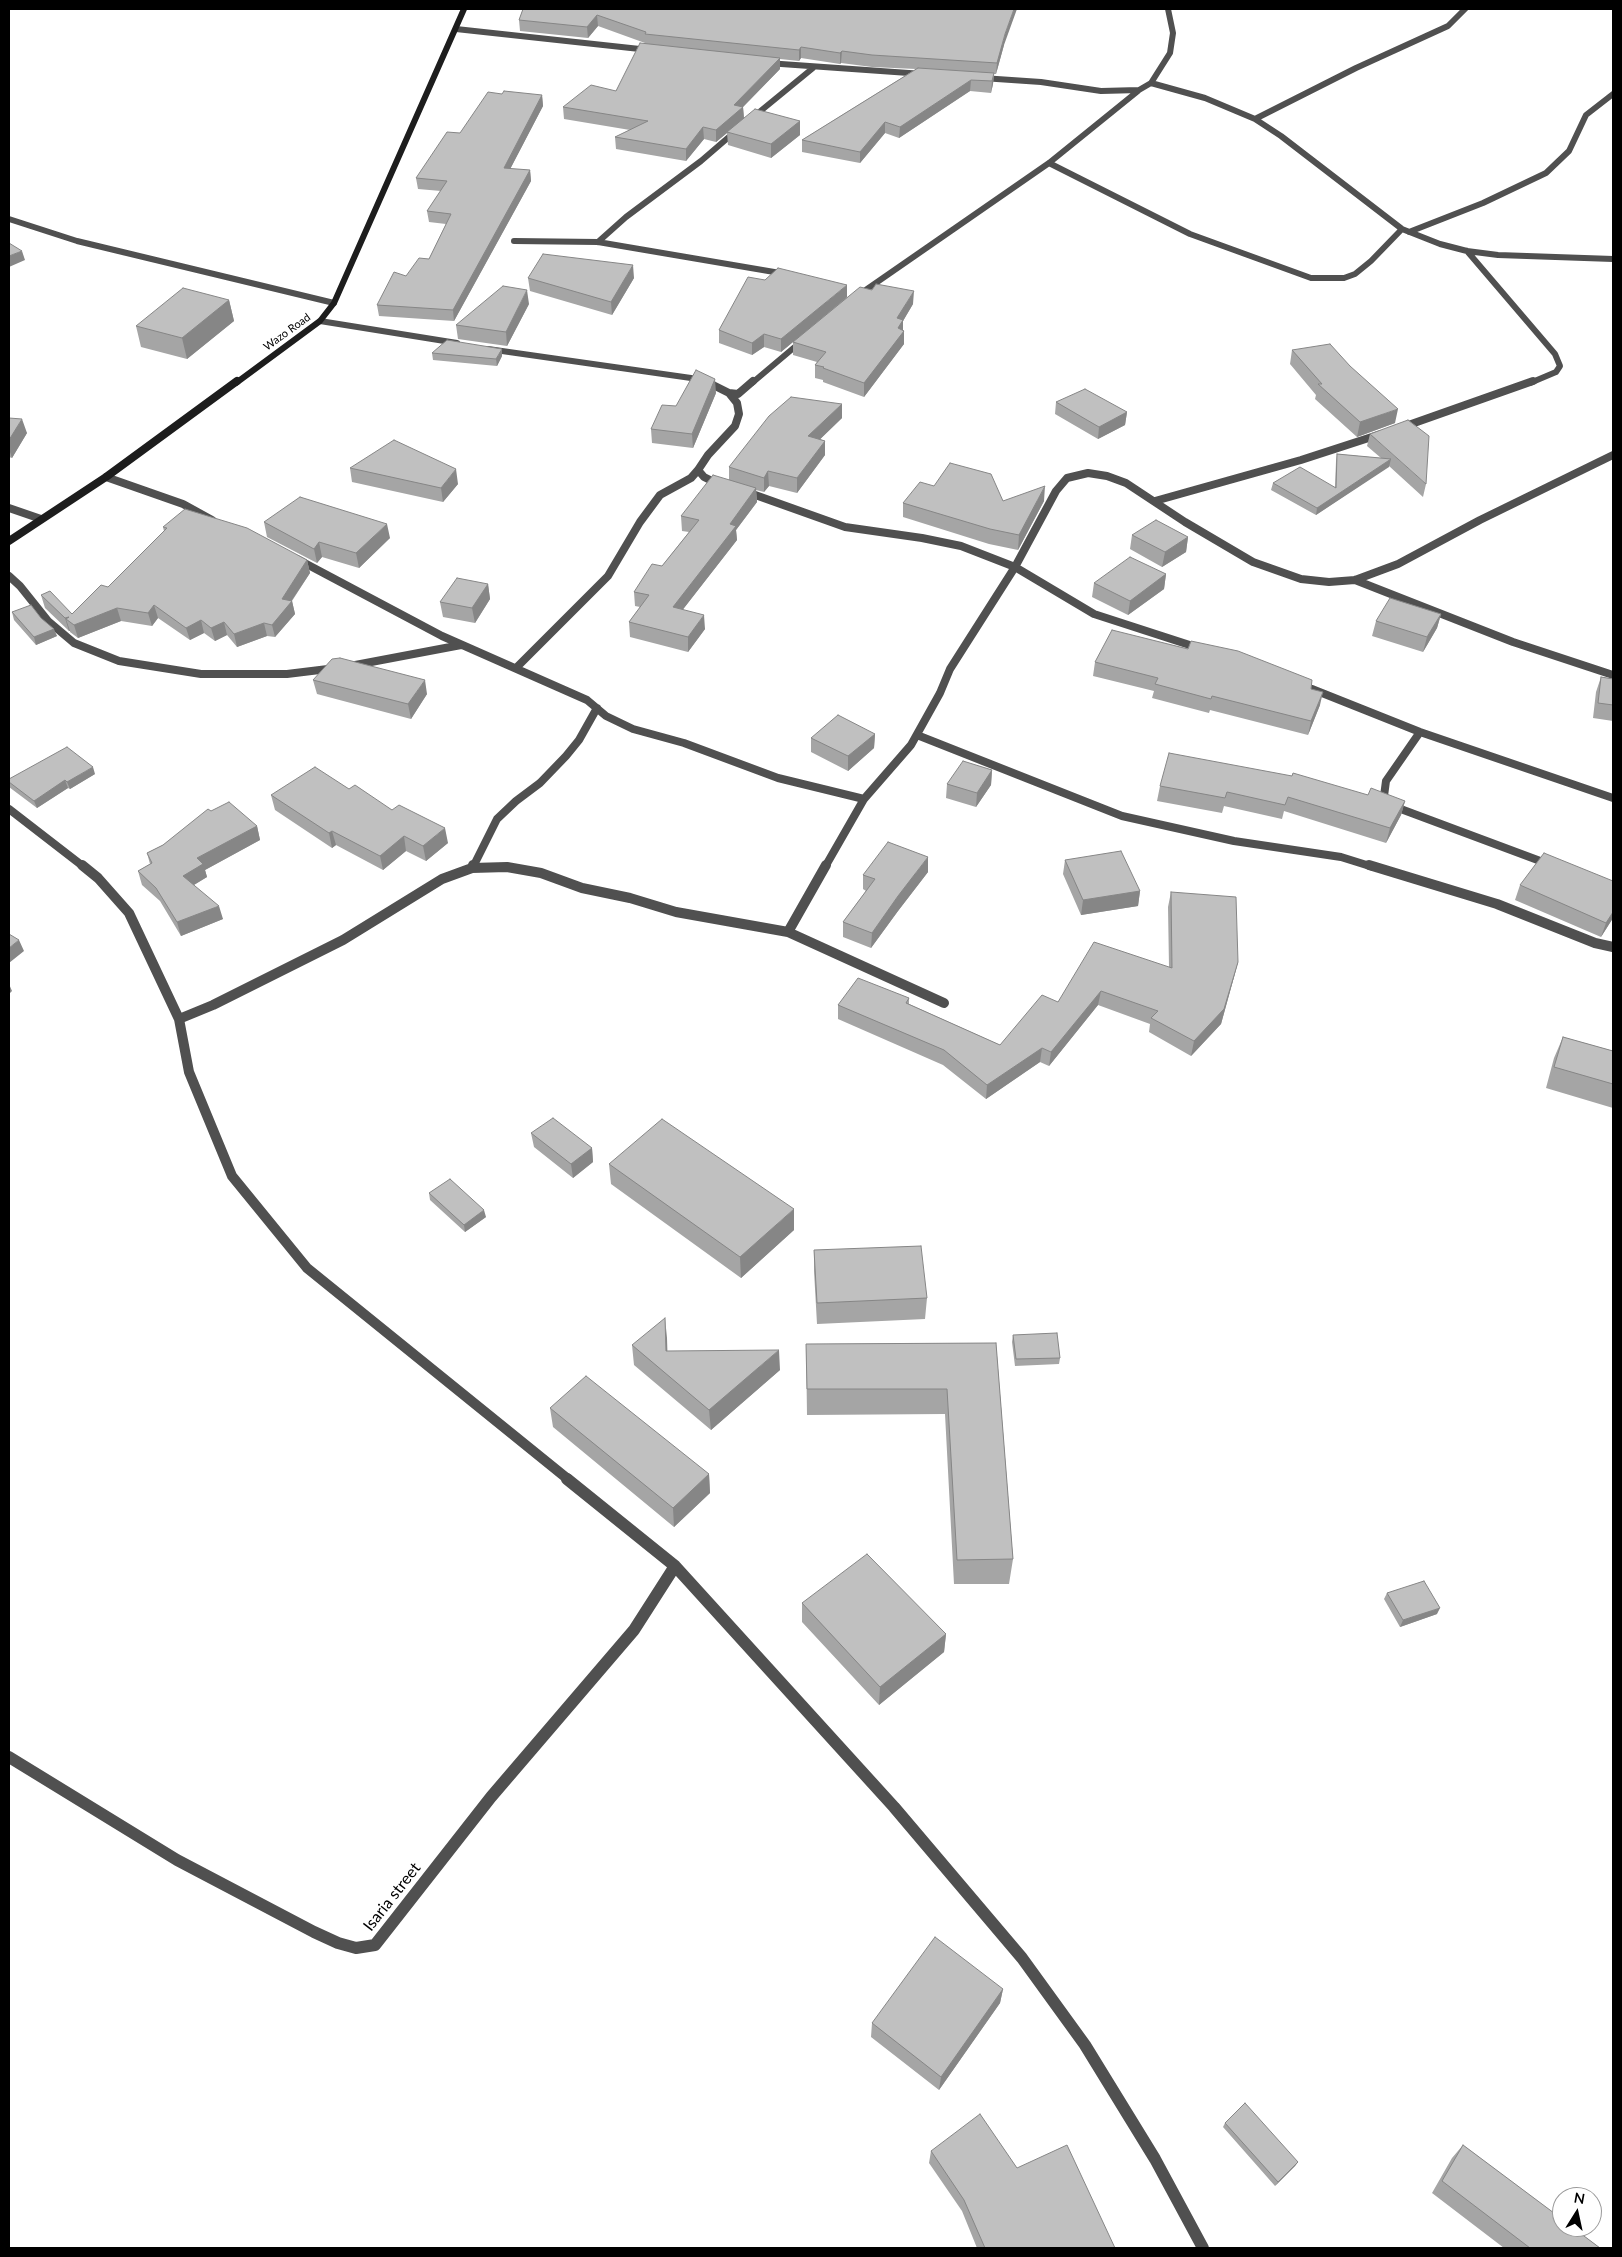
<!DOCTYPE html>
<style>
body{margin:0}
#map{position:relative;width:1622px;height:2257px;overflow:hidden;background:#fff;font-family:Lato,sans-serif}
canvas{display:block}
.frame{position:absolute;inset:0;border:10px solid #000;pointer-events:none}
.north{position:absolute;left:1552px;top:2187px;width:50px;height:50px;box-sizing:border-box;background:#fff;border:1px solid #999;border-radius:50%;rotate:10deg;font-size:14px;font-weight:700;line-height:20px;text-align:center;color:#000}
.north::after{content:'';display:block;margin:auto;width:18px;height:22px;background:#000;clip-path:polygon(50% 0,100% 100%,50% 72%,0 100%)}
</style>
<div id="map">
<canvas width="1622" height="2257"></canvas>
<div class="frame"></div>
<div class="north">N</div>
</div>
<script>
const c = document.querySelector('canvas').getContext('2d');
c.lineJoin = 'round';
function toPath(rows) {
  const path = new Path2D();
  for (const r of rows) {
    path.moveTo(r[0], r[1]);
    for (let i = 2; i < r.length; i += 2) path.lineTo(r[i], r[i + 1]);
  }
  return path;
}
function strokePath(path, color, width, dash) {
  c.strokeStyle = color;
  c.lineWidth = width;
  c.lineCap = dash ? 'butt' : 'round';
  c.setLineDash(dash || []);
  c.stroke(path);
}
function paint(path, color) {
  c.fillStyle = color;
  c.fill(path, 'evenodd');
}
function write(font, color, halo, rows, align = 'center') {
  c.font = font + ' Lato,sans-serif';
  c.lineWidth = 4;
  c.setLineDash([]);
  c.textBaseline = 'middle';
  c.strokeStyle = halo;
  c.fillStyle = color;
  for (const [text, x, y, turn = 0] of rows) {
    c.save();
    c.translate(x, y);
    c.rotate((+turn || 0) * Math.PI / 180);
    c.textAlign = isNaN(turn) ? turn : align;
    if (halo) c.strokeText(text, 0, 0);
    c.fillText(text, 0, 0);
    c.restore();
  }
}
strokePath(toPath([
 [456,29,649,50],
 [767,63,923,74],
 [982,78,1041,82,1101,91,1139,90,1151,83,1170,53,1173,33,1168,9],
 [1151,83,1205,98,1255,119,1281,136,1402,229,1440,244,1467,251,1498,255,1613,259],
 [752,118,813,68],
 [1255,119,1356,68,1448,26,1465,9],
 [1049,163,1190,234,1311,278,1344,278,1355,274,1371,261,1402,229],
 [9,219,77,241,334,303],
 [1409,232,1483,203,1546,173,1569,151,1586,115,1613,94],
 [514,241,598,242,786,274],
 [598,242,626,217,701,161,737,130],
 [1467,251,1555,354,1560,366,1556,372,1530,383],
 [857,296,1049,163,1138,91],
 [320,321,457,343],
 [488,349,698,379,708,383],
 [752,383,803,340]
]), '#505050', 6);
strokePath(toPath([
 [705,381,729,393,737,403,739,414,735,426,708,455,698,470,704,477,720,485],
 [729,393,738,394,753,381],
 [1400,428,1533,381],
 [106,477,183,504,212,520],
 [744,491,845,527,922,538,961,546,1015,567,1094,614,1202,649],
 [1155,501,1301,460,1381,434],
 [9,508,41,519],
 [297,559,442,636,587,700,606,716,633,729,684,743,778,778,864,799],
 [9,576,20,586,48,621,74,643,119,661,201,674,287,674,336,668],
 [1355,580,1513,642,1613,675],
 [350,666,461,645],
 [516,668,608,576,640,522,660,495,691,478,698,470],
 [1312,689,1420,732,1613,798],
 [1420,732,1386,781,1384,796,1390,805,1551,865],
 [917,735,1122,816,1234,841,1341,857,1373,867],
 [9,809,84,867],
 [473,867,497,819,516,801,540,783,566,756,579,740,597,708],
 [825,867,864,799,911,745,940,693,950,669,1015,567,1056,491,1067,478,1088,473,1107,476,1126,483,1185,522,1253,562,1301,579,1329,582,1355,580,1398,564,1480,520,1613,455]
]), '#505050', 8);
strokePath(toPath([
 [82,865,98,878,129,913,179,1019,189,1072,232,1176,307,1268,569,1480],
 [1369,865,1497,904,1595,943,1613,947],
 [472,868,473,865],
 [788,932,826,865],
 [179,1019,213,1005,343,940,442,879,472,868,507,867,541,873,582,888,630,898,676,912,788,932,944,1003]
]), '#505050', 10);
strokePath(toPath([
 [567,1479,675,1566,894,1807,1022,1958,1085,2045,1155,2159,1203,2248],
 [9,1757,177,1860,314,1932,338,1943,356,1948,375,1945,491,1797,634,1630,675,1566]
]), '#505050', 12);
strokePath(toPath([
 [236,383,320,321,334,303,464,9]
]), '#1d1d1d', 6);
strokePath(toPath([
 [9,541,106,477,237,381]
]), '#1d1d1d', 8);
paint(toPath([
 [523,9,1004,45,996,74,994,74,993,84,991,93,970,91,899,138,885,133,860,163,802,152,802,140,916,69,872,67,841,63,840,64,801,58,799,61,780,59,780,69,743,107,744,118,800,121,800,135,771,158,728,145,727,133,716,142,704,139,686,161,616,149,615,137,630,130,564,119,563,107,616,91,645,43,598,26,588,38,520,31,519,20],
 [542,95,543,106,510,169,530,170,531,181,454,321,379,316,377,305,406,276,429,259,446,224,429,222,427,211,441,191,418,189,416,178,460,133],
 [528,278,634,278,612,315,530,291],
 [847,297,913,304,903,321,903,330,904,331,904,344,864,397,823,382,823,380,815,378,815,365,817,362,793,355,793,342,781,352,764,347,752,355,719,343,719,330],
 [229,300,234,321,187,359,141,347,136,326],
 [529,304,507,346,458,339,456,325],
 [1292,350,1395,423,1357,437,1315,399,1316,395,1290,364],
 [432,353,502,356,497,366,433,360],
 [716,393,693,448,652,443,651,429,676,406],
 [1056,402,1127,412,1125,425,1098,439,1055,414],
 [842,404,842,418,820,439,825,441,825,455,797,493,769,486,764,492,756,490,757,502,736,530,737,540,683,609,705,629,688,652,630,637,629,622,640,607,635,606,634,592,662,566,689,532,682,531,681,516,729,480,729,467],
 [9,418,27,433,12,458,9,457],
 [1370,434,1426,484,1423,497,1389,466,1316,515,1271,490,1273,483,1335,487,1336,461,1337,454,1381,458,1367,446],
 [350,468,458,484,443,502,352,482],
 [934,486,1003,501,1044,501,1018,550,989,544,903,517,903,503],
 [264,522,390,538,359,568,322,557,317,563,267,537],
 [163,527,307,560,310,573,292,601,295,614,275,637,267,636,237,647,227,635,215,641,204,633,190,640,158,618,152,626,121,621,78,638,70,632,70,631,69,631,45,608,41,595,72,614,108,587,164,531],
 [1132,535,1188,537,1186,552,1162,567,1130,549],
 [1166,574,1164,589,1128,615,1092,597,1094,583],
 [488,584,490,599,475,623,443,617,440,602],
 [12,612,41,618,57,636,36,645,14,620],
 [1441,614,1437,628,1423,652,1372,636,1376,621],
 [1095,662,1311,689,1320,705,1308,735,1210,710,1209,713,1152,698,1154,691,1093,676],
 [1601,677,1613,679,1613,721,1593,718,1596,692],
 [313,680,427,694,411,719,317,694],
 [875,734,874,748,848,771,811,752,811,738],
 [992,770,991,785,976,807,946,798,947,784],
 [95,774,70,789,68,788,37,808,9,787,9,779],
 [1160,786,1368,795,1405,801,1401,815,1386,843,1284,811,1282,819,1224,806,1222,813,1157,801],
 [349,789,392,810,448,843,426,861,406,851,383,870,336,845,332,848,275,810,271,795],
 [211,811,257,826,260,840,205,870,207,877,194,885,223,919,181,936,160,901,142,885,138,871,150,864,147,853,163,845],
 [1065,860,1140,891,1138,906,1081,915,1063,874],
 [928,872,898,911,871,948,843,937,843,922,866,891,863,889,863,875],
 [1520,885,1613,918,1601,937,1515,900],
 [1171,892,1238,962,1234,977,1221,1024,1191,1056,1149,1032,1150,1024,1098,1005,1049,1066,1040,1062,986,1099,943,1065,838,1019,838,1005,909,998,909,1004,1000,1045,1058,1002,1169,967,1168,907],
 [1563,1037,1613,1051,1613,1108,1546,1088,1554,1058],
 [531,1133,592,1148,593,1162,573,1178,534,1147],
 [609,1164,794,1230,741,1278,611,1184],
 [429,1193,486,1217,465,1232,430,1200],
 [814,1250,927,1298,925,1319,817,1324,814,1271],
 [1013,1335,1060,1358,1059,1364,1015,1366,1012,1342],
 [667,1338,667,1351,780,1370,711,1430,634,1365,632,1345],
 [996,1343,1013,1559,1009,1584,954,1584,945,1414,807,1415,806,1344],
 [550,1408,709,1474,710,1493,674,1527,553,1427],
 [1387,1593,1437,1614,1400,1627,1384,1599],
 [802,1603,946,1634,944,1652,879,1705,802,1622],
 [1003,1989,1000,2003,939,2090,871,2037,872,2023],
 [1225,2123,1298,2162,1295,2166,1275,2186,1223,2127],
 [1463,2145,1600,2248,1504,2248,1432,2193,1452,2158],
 [931,2151,1017,2168,1115,2248,977,2248,962,2211,929,2163]
]), '#a5a5a5');
paint(toPath([
 [1014,9,1017,9,1004,45,996,74,997,63,1005,34],
 [597,15,598,26,588,38,587,27],
 [801,47,801,58,799,61,799,50],
 [842,51,841,63,840,64,840,53],
 [780,58,780,69,743,107,744,119,716,142,716,130,734,105],
 [994,73,993,84,991,93,992,81],
 [971,80,970,91,899,138,900,127],
 [542,95,543,106,505,179,504,168],
 [800,121,800,135,771,158,771,144],
 [885,122,885,133,860,163,860,152],
 [703,127,704,139,686,161,686,149],
 [530,170,531,181,454,321,453,310],
 [22,251,25,260,9,267,9,256],
 [633,265,634,278,612,315,611,302],
 [847,285,847,297,781,352,781,339],
 [527,290,529,304,507,346,506,332],
 [914,291,913,304,903,321,903,333,904,331,904,344,864,397,864,383,897,318],
 [229,300,234,321,187,359,182,338],
 [764,334,764,347,752,355,752,343],
 [502,349,502,356,497,366,496,359],
 [715,379,716,393,693,448,692,434],
 [842,404,842,418,808,451,808,436],
 [1398,409,1395,423,1357,437,1360,422],
 [1127,412,1125,425,1098,439,1099,427],
 [22,419,27,433,12,458,9,449,9,440],
 [825,441,825,455,797,493,797,478],
 [1391,459,1389,467,1316,515,1317,508],
 [456,469,458,484,443,502,441,488],
 [768,471,769,486,764,492,764,478],
 [1045,486,1044,501,1018,550,1019,535],
 [756,488,757,502,736,530,737,540,674,621,673,607,730,524],
 [387,524,390,538,359,568,356,553],
 [1188,537,1186,552,1162,567,1165,552],
 [319,542,322,557,317,563,314,549],
 [307,560,310,573,288,606,292,601,295,614,275,637,272,625,282,599],
 [1166,574,1164,589,1128,615,1130,601],
 [488,584,490,599,475,623,472,608],
 [154,605,158,618,152,626,148,613],
 [117,608,121,621,78,638,74,625],
 [1441,614,1437,628,1423,652,1427,637],
 [704,615,705,629,688,652,688,637],
 [69,617,66,619,70,631,69,631,65,618],
 [201,620,204,633,190,640,186,628],
 [224,622,227,635,215,641,211,628],
 [264,623,267,636,237,647,234,634],
 [54,629,57,636,36,645,34,637],
 [425,680,427,694,411,719,408,704],
 [1323,692,1320,705,1308,735,1311,721],
 [875,734,874,748,848,771,848,756],
 [93,767,95,774,70,789,67,782],
 [992,770,991,785,976,807,977,793],
 [65,780,68,788,37,808,34,801],
 [1405,801,1401,815,1386,843,1390,828],
 [257,826,260,840,205,870,207,877,187,889,183,876,197,858],
 [445,828,448,843,426,861,423,846],
 [332,831,336,845,332,848,329,833],
 [404,836,406,851,383,870,380,856],
 [928,857,928,872,898,911,871,948,872,933,898,896],
 [1140,891,1138,906,1081,915,1083,900],
 [219,906,223,919,181,936,177,922],
 [1613,912,1613,918,1601,937,1606,923],
 [19,940,24,951,9,963,9,948],
 [1238,962,1234,977,1221,1024,1191,1056,1194,1041],
 [9,984,12,991,9,994],
 [1101,991,1098,1005,1049,1066,1051,1052],
 [1042,1048,1040,1062,986,1099,987,1085],
 [592,1148,593,1162,573,1178,571,1164],
 [794,1209,794,1230,741,1278,740,1257],
 [484,1210,486,1217,465,1232,464,1225],
 [665,1318,667,1338,668,1371,666,1351],
 [779,1350,780,1370,711,1430,709,1410],
 [709,1474,710,1493,674,1527,673,1508],
 [1440,1608,1437,1614,1400,1627,1403,1620],
 [946,1634,944,1652,879,1705,880,1687],
 [1003,1989,1000,2003,939,2090,941,2077],
 [1298,2162,1295,2166,1275,2186,1278,2182]
]), '#868686');
const building = toPath([
 [523,9,1014,9,1005,34,997,63,872,55,842,51,840,53,801,47,799,50,645,34,646,32,597,15,587,27,519,20,523,9],
 [640,43,780,58,734,105,743,107,716,130,703,127,686,149,615,137,648,121,563,107,591,85,616,91,640,43],
 [918,68,994,73,992,81,971,80,900,127,885,122,860,152,802,140,918,68],
 [504,91,542,95,504,168,530,170,453,310,377,305,394,272,406,276,419,258,429,259,451,214,427,211,447,181,416,178,447,132,460,133,488,92,502,94,504,91],
 [755,109,800,121,771,144,727,132,755,109],
 [9,243,22,251,9,256,9,243],
 [543,254,633,265,611,302,528,278,543,254],
 [778,268,847,285,781,339,764,334,752,343,719,330,748,277,765,280,778,268],
 [876,284,914,291,897,318,903,320,898,328,904,331,864,383,823,368,824,367,815,365,826,352,793,342,860,287,872,290,876,284],
 [503,286,527,290,506,332,456,325,503,286],
 [183,288,229,300,182,338,136,326,183,288],
 [447,340,502,349,496,359,432,353,447,340],
 [1330,344,1350,366,1398,409,1360,422,1318,384,1322,384,1292,350,1330,344],
 [696,370,715,379,692,434,651,429,662,405,676,406,696,370],
 [1085,389,1127,412,1099,427,1056,402,1085,389],
 [791,397,842,404,808,436,825,441,797,478,768,471,764,478,729,467,769,416,791,397],
 [9,418,22,419,9,440,9,418],
 [1408,420,1429,436,1426,484,1370,434,1408,420],
 [394,440,456,469,441,488,350,468,394,440],
 [1337,454,1391,459,1317,508,1273,483,1300,467,1336,488,1337,454],
 [950,463,991,474,1003,501,1045,486,1019,535,990,529,903,503,920,482,934,486,950,463],
 [713,475,756,488,730,524,736,526,673,607,704,615,688,637,629,622,649,595,634,592,652,564,662,566,699,520,681,516,713,475],
 [300,497,387,524,356,553,319,542,314,549,264,522,300,497],
 [185,509,247,528,307,560,282,599,292,601,272,625,264,623,234,634,224,622,211,628,201,620,186,628,154,605,148,613,117,608,74,625,66,619,69,617,65,618,41,595,50,591,72,614,101,585,108,587,167,528,163,527,185,509],
 [1156,520,1188,537,1165,552,1132,535,1156,520],
 [1130,557,1166,574,1130,601,1094,583,1130,557],
 [457,578,488,584,472,608,440,602,457,578],
 [1390,598,1441,614,1427,637,1376,621,1390,598],
 [31,605,41,618,54,629,34,637,12,612,31,605],
 [1112,630,1188,649,1191,641,1238,651,1312,680,1311,689,1323,692,1311,721,1212,696,1211,699,1155,684,1158,678,1095,662,1112,630],
 [340,658,425,680,408,704,313,680,332,659,340,658],
 [1601,677,1613,679,1613,705,1598,703,1601,677],
 [838,715,875,734,848,756,811,738,838,715],
 [67,747,93,767,67,782,65,780,34,801,9,782,9,779,67,747],
 [1169,753,1292,776,1293,773,1368,795,1371,788,1405,801,1390,828,1288,797,1285,805,1227,792,1225,798,1160,786,1169,753],
 [963,761,992,770,977,793,947,784,963,761],
 [315,767,349,789,355,785,392,810,399,805,445,828,423,846,404,836,380,856,332,831,329,833,271,795,315,767],
 [229,802,257,826,197,858,203,864,183,876,219,906,177,922,156,888,138,871,152,863,147,853,163,845,208,809,211,811,229,802],
 [888,842,928,857,898,896,872,933,843,922,875,879,863,875,888,842],
 [1121,851,1140,891,1083,900,1065,860,1121,851],
 [1544,853,1613,881,1613,912,1606,923,1520,885,1544,853],
 [1171,892,1236,897,1238,962,1224,1009,1194,1041,1151,1018,1158,1011,1101,991,1051,1052,1042,1048,987,1085,944,1050,838,1005,858,978,909,998,906,1003,1000,1045,1042,995,1058,1002,1094,942,1172,968,1171,892],
 [9,934,19,940,9,948,9,934],
 [1563,1037,1613,1051,1613,1084,1554,1067,1563,1037],
 [553,1118,592,1148,571,1164,531,1133,553,1118],
 [662,1119,794,1209,740,1257,609,1164,662,1119],
 [450,1179,484,1210,464,1225,429,1193,450,1179],
 [921,1246,927,1298,817,1303,814,1250,921,1246],
 [665,1318,666,1351,779,1350,709,1410,632,1345,665,1318],
 [1057,1333,1060,1358,1016,1359,1013,1335,1057,1333],
 [996,1343,1013,1559,957,1560,947,1389,807,1389,806,1344,996,1343],
 [586,1376,709,1474,673,1508,550,1408,586,1376],
 [867,1554,946,1634,880,1687,802,1603,867,1554],
 [1424,1581,1440,1608,1403,1620,1387,1593,1424,1581],
 [935,1937,1003,1989,941,2077,872,2023,935,1937],
 [1245,2103,1298,2162,1278,2182,1225,2123,1245,2103],
 [980,2114,1017,2168,1067,2145,1115,2248,985,2248,964,2200,931,2151,980,2114],
 [1463,2145,1562,2219,1562,2227,1572,2227,1600,2248,1530,2248,1442,2181,1463,2145]
]);
paint(building, '#c0c0c0');
strokePath(building, '#868686', 1);
write('11px', '#000', '#fff', [
 ["Wazo Road",287,332,-36]
]);
write('16px', '#000', '#fff', [
 ["Isaria street",392,1897,-52]
]);
</script>
